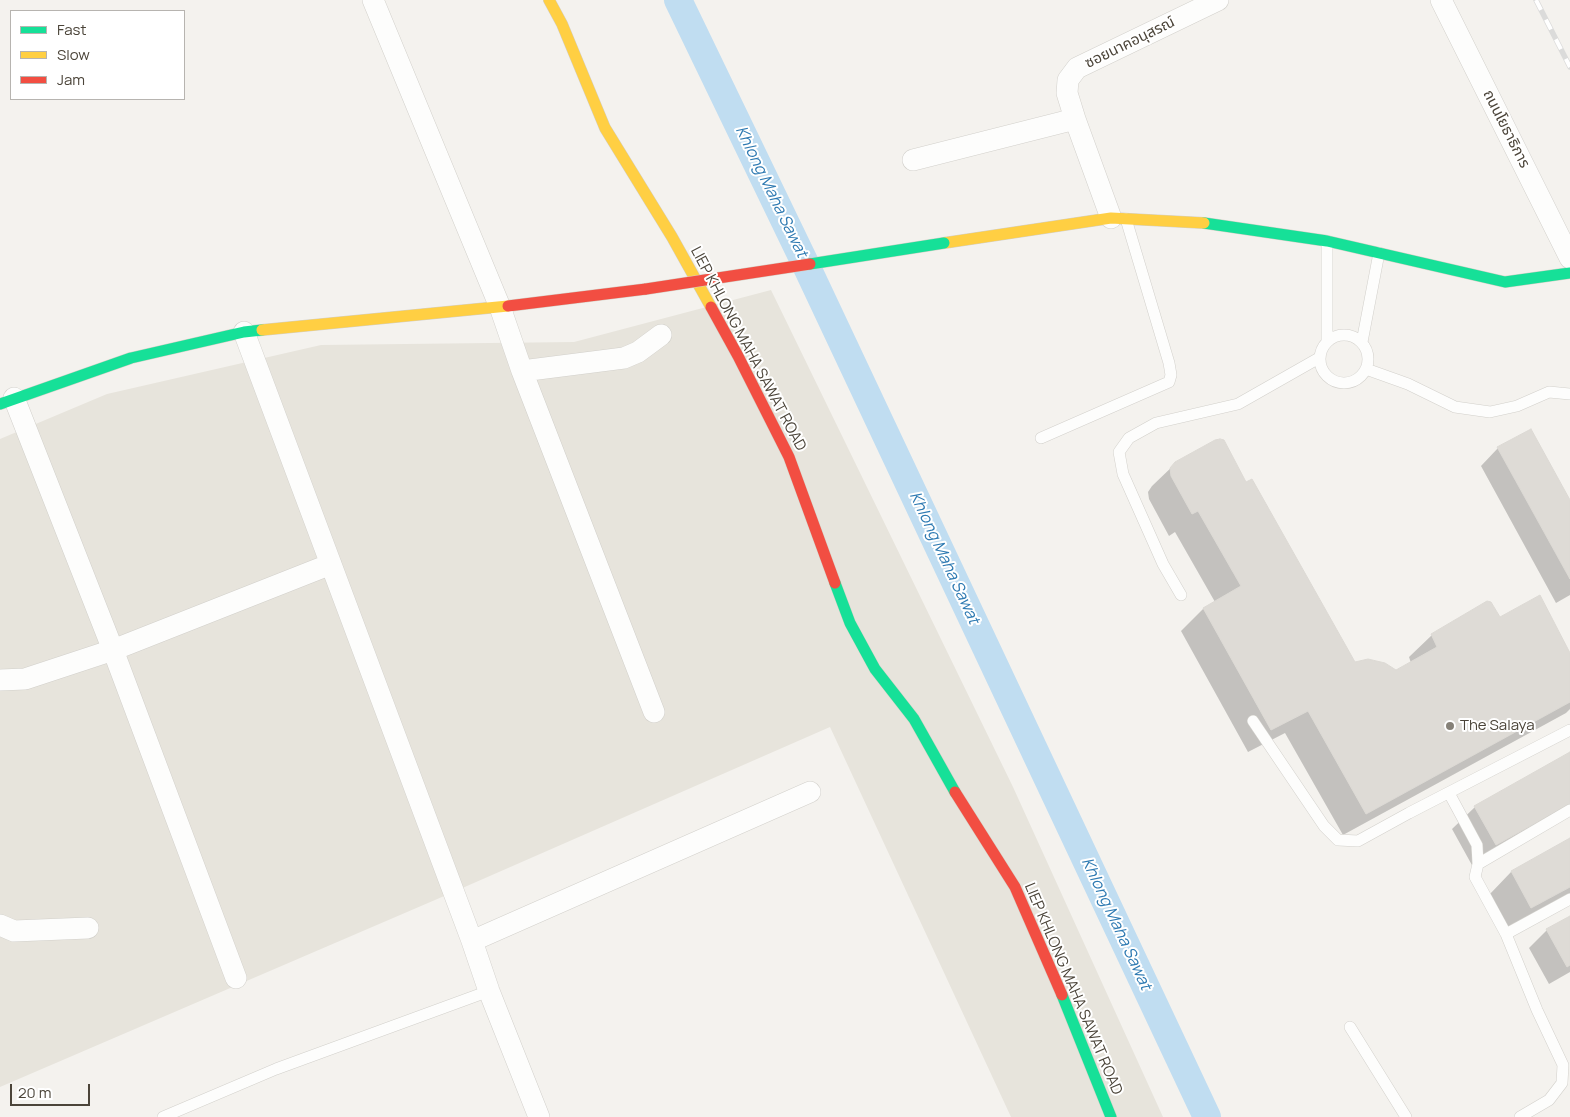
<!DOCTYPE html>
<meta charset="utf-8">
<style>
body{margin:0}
#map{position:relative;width:1570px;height:1117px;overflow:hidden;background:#f4f2ee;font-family:Manrope,sans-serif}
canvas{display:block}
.legend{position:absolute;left:10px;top:10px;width:175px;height:90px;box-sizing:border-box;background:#fff;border:1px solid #b7b4b0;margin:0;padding:6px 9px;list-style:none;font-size:15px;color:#4b4439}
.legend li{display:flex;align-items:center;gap:10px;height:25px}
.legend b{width:25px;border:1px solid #b7b4b0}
.scale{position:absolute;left:10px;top:1084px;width:80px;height:22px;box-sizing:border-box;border:2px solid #4b4439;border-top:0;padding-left:6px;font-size:15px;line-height:18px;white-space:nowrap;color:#4b4439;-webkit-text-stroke:4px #fff;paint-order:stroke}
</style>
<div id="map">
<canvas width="1570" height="1117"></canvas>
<ul class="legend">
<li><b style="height:6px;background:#16e098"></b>Fast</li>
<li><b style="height:6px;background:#ffcf43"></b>Slow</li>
<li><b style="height:6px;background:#f24e42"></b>Jam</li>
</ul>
<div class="scale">20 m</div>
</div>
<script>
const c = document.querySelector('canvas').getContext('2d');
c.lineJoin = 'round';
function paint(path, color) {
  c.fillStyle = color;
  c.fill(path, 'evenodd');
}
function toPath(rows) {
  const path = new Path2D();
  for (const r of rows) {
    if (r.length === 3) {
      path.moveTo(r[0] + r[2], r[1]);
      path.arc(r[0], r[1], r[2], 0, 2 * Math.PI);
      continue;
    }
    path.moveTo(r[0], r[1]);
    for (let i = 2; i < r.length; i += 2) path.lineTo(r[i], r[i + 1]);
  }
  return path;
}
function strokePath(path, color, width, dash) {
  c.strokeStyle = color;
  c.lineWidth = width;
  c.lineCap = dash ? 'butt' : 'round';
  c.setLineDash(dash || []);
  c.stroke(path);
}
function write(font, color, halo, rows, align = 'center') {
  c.font = font + ' Manrope,"Noto Sans Thai",sans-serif';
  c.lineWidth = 4;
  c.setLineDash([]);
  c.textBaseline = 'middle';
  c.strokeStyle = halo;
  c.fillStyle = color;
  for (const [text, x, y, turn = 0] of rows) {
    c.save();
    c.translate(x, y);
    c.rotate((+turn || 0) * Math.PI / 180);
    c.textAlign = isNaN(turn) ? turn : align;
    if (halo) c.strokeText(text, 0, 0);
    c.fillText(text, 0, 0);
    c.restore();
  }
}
paint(toPath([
 [771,290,1013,787,1163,1117,1011,1117,830,727,435,900,0,1087,0,439,107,394,321,345,574,342]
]), '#e7e4dc');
paint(toPath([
 [1498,448,1570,502,1570,595,1556,603,1481,466],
 [1176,463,1246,484,1354,664,1396,671,1411,663,1409,657,1432,635,1499,619,1570,655,1570,709,1566,713,1343,835,1285,733,1248,752,1181,631,1203,609,1215,602,1175,532,1169,536,1149,499,1148,492,1152,486],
 [1570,754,1570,813,1473,867,1452,829,1475,807],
 [1570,839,1570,896,1508,930,1489,895,1511,872],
 [1570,917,1570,972,1549,984,1529,948,1547,930]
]), '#0003');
strokePath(toPath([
 [678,0,804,261,1207,1117]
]), '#c0ddf1', 28);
const building = toPath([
 [1531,429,1570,500,1570,579,1497,447,1531,429],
 [1220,439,1224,440,1246,482,1252,479,1355,662,1368,659,1385,663,1396,670,1437,647,1431,634,1487,601,1491,602,1500,617,1540,595,1570,653,1570,702,1366,814,1308,711,1271,730,1203,608,1241,586,1198,511,1192,514,1171,476,1170,468,1175,462,1215,440,1220,439],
 [1570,752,1570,804,1496,845,1474,806,1570,752],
 [1570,838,1570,887,1531,908,1511,871,1570,838],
 [1570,916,1570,965,1567,967,1546,929,1570,916]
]);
paint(building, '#dedbd6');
strokePath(building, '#dcd9d4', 1);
const lane = toPath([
 [1344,359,24],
 [1327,341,1327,241],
 [1362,342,1379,253],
 [1366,369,1408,384,1455,407,1490,412,1517,406,1549,392,1570,394],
 [1041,438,1169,382,1171,375,1169,363,1126,219],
 [1181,595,1163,564,1123,474,1119,452,1129,438,1156,423,1238,404,1319,358],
 [1253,721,1324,826,1338,840,1358,841,1409,813,1570,730],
 [1449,793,1477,845,1478,864,1475,877,1506,934,1537,1010,1563,1065,1562,1083,1549,1100,1520,1117],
 [1478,864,1570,810],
 [1506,934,1570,899],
 [1350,1027,1406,1117],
 [163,1117,276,1069,489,991]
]);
const street = toPath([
 [373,0,500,307,522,371,654,712],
 [1441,0,1570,258],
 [913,160,1075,119],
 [1111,218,1075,119,1067,93,1068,80,1077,68,1218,0],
 [244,332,472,941,489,991,539,1117],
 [522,371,624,358,638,352,661,335],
 [14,398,113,650,236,978],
 [0,680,25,679,113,650,331,564],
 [0,925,14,931,88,928],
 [472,941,810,792]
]);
const fast = toPath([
 [1204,223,1327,241,1505,282,1570,273],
 [0,404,131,358,244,332,262,330],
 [835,583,850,623,875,669,914,719,955,792],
 [1062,995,1111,1117]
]);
const slow = toPath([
 [549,0,562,24,605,128,672,237,711,307],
 [944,243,1111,218,1204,223],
 [262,330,508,306]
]);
const jam = toPath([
 [508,306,646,289],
 [711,307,738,356,789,457,835,583],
 [955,792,1015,887,1062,995]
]);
strokePath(lane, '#d2d0cb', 12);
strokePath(street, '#d2d0cb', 22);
strokePath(fast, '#d3cfc5', 12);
strokePath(slow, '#d3cfc5', 12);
strokePath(jam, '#d3cfc5', 12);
strokePath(lane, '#fdfdfc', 11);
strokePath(street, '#fdfdfc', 21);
strokePath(fast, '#16e098', 11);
strokePath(slow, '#ffcf43', 11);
strokePath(jam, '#f24e42', 11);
const rail = toPath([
 [1536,0,1570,67]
]);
strokePath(rail, '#dbdbda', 5.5);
strokePath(rail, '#fff', 4, [11]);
const fastBridge = toPath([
 [810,264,944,243]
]);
const jamBridge = toPath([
 [646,289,810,264]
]);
strokePath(fastBridge, '#d3cfc5', 12, []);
strokePath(jamBridge, '#d3cfc5', 12, []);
strokePath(fastBridge, '#16e098', 11);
strokePath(jamBridge, '#f24e42', 11);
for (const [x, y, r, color] of [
 [1450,726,5,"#868178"]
]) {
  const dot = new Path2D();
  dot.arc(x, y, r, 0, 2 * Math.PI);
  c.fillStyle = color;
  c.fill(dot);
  strokePath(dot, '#fff', 2);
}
write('15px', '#4b4439', '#fff', [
 ["ซอยนาคอนุสรณ์",1130,43,-26],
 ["ถนนโยธาธิการ",1506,129,63],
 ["LIEP KHLONG MAHA SAWAT ROAD",748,349,62],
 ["LIEP KHLONG MAHA SAWAT ROAD",1073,989,67]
]);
write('15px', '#4b4439', '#fff', [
 ["The Salaya",1460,726]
], 'left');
write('italic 16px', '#2e7ab2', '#fff', [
 ["Khlong Maha Sawat",771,192,64],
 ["Khlong Maha Sawat",944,558,65],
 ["Khlong Maha Sawat",1116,924,65]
]);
</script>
